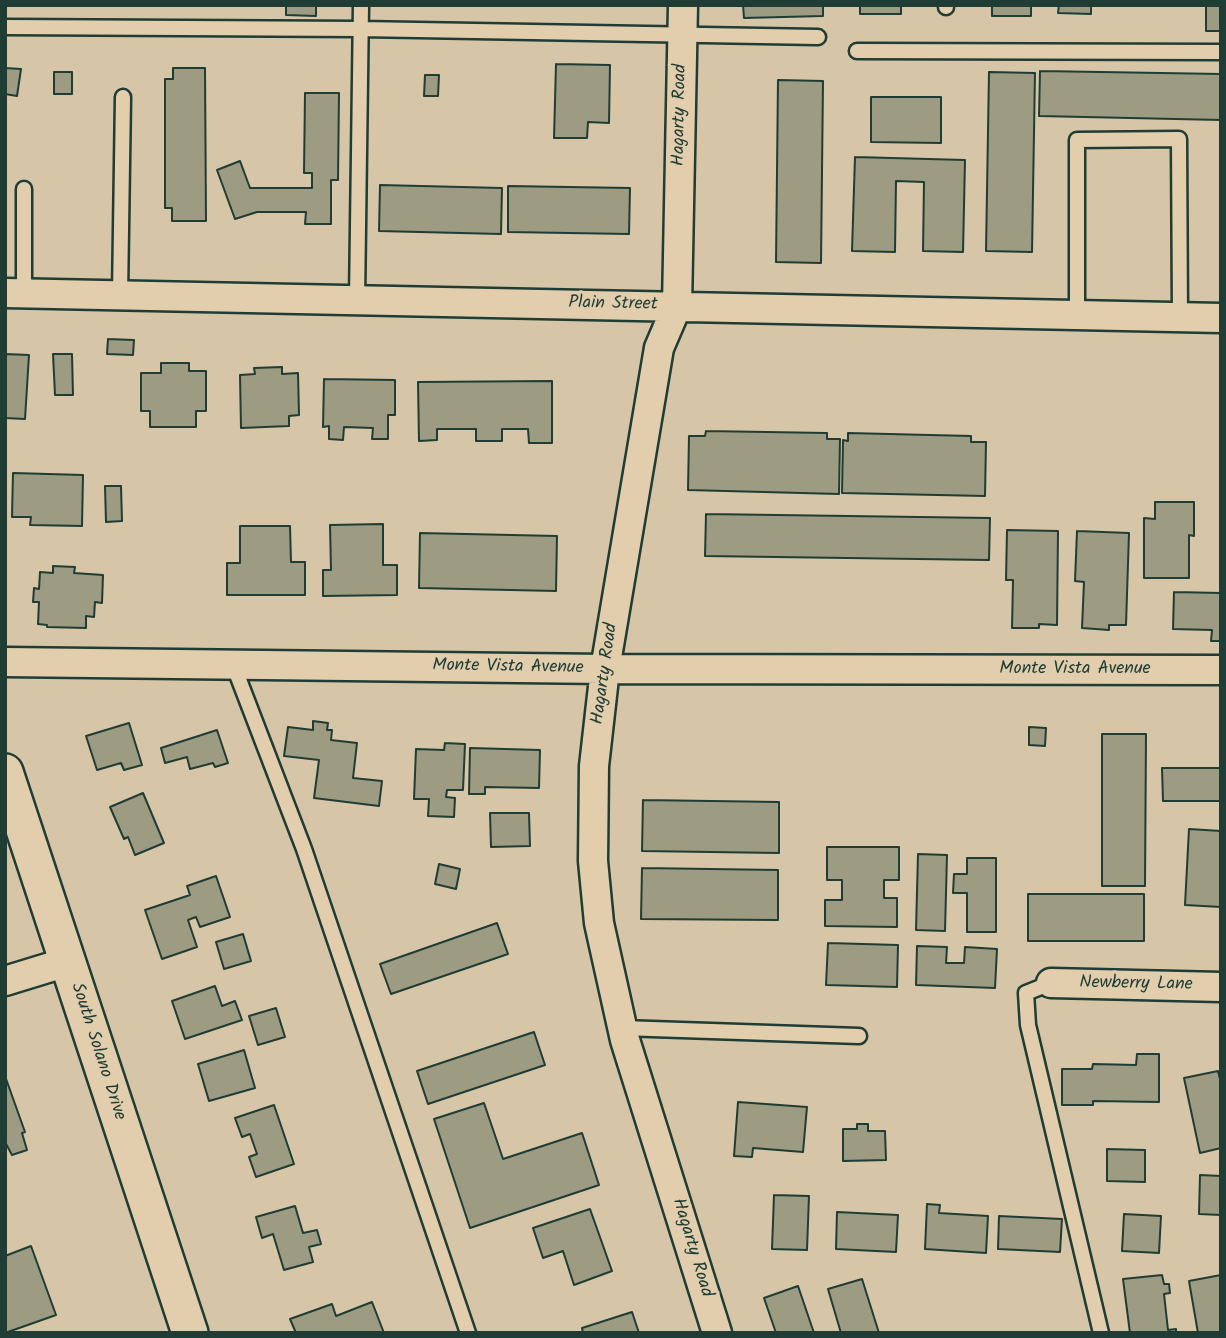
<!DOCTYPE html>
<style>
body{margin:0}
#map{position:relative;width:1226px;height:1338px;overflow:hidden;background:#d6c5a6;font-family:Kalam,sans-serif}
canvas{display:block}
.frame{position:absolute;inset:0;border:7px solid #1f3d34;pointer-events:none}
</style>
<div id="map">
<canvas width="1226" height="1338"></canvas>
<div class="frame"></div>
</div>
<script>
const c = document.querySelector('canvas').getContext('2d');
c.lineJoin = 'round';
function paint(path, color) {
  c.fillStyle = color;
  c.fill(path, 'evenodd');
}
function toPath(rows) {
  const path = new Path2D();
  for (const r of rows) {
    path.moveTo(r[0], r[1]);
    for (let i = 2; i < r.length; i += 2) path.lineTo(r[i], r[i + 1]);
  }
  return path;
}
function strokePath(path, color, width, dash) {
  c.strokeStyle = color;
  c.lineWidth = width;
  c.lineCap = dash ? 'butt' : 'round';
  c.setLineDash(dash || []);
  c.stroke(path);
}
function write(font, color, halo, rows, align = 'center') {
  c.font = font + ' Kalam,sans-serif';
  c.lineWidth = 6;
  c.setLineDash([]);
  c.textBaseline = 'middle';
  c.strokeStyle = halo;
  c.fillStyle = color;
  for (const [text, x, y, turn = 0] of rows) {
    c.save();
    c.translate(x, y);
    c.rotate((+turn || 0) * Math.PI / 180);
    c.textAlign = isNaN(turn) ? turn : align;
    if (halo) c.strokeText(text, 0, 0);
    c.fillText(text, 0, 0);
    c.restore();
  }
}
const building = toPath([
 [286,5,316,5,316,16,286,15,286,5],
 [743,5,823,5,823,16,744,18,743,5],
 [860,5,901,5,901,14,860,14,860,5],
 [992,5,1031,5,1031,16,992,16,992,5],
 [1059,5,1091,5,1091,14,1058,13,1059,5],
 [1206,5,1221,5,1221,31,1206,31,1206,5],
 [556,64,610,65,609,123,588,122,587,138,554,138,556,64],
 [5,68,21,69,17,96,5,94,5,68],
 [173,68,205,68,206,221,172,221,172,208,165,208,165,79,173,79,173,68],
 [1040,71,1221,74,1221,120,1039,116,1040,71],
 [54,72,72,72,72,94,54,94,54,72],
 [989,72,1035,73,1032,252,986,251,989,72],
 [425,75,439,75,438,96,424,96,425,75],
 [778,80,823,81,821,263,776,262,778,80],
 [305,93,339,93,338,180,331,180,331,224,305,224,306,212,257,212,235,219,217,170,240,161,250,188,312,188,312,173,304,173,305,93],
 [871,97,941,97,941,143,871,142,871,97],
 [855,157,965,160,963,252,923,251,924,182,896,181,895,252,852,251,855,157],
 [380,185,502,188,501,234,379,231,380,185],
 [508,186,630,188,629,234,508,232,508,186],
 [108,339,134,340,133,355,107,354,108,339],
 [5,354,29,355,25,419,5,418,5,354],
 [53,354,72,354,73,395,55,395,53,354],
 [161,363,189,363,189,371,206,371,206,411,196,411,196,427,150,427,150,411,141,411,141,373,161,373,161,363],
 [282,367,282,374,298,373,299,415,289,416,289,426,241,428,240,375,255,374,254,368,282,367],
 [324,379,395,380,395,415,388,415,388,439,372,439,373,428,344,427,343,440,329,439,329,426,323,427,324,379],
 [552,381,552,443,529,443,528,429,502,429,502,441,476,441,476,429,437,429,437,440,419,441,418,382,552,381],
 [706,431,827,433,827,439,840,439,839,494,688,490,689,436,705,436,706,431],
 [848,433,971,436,971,442,986,442,985,496,842,493,843,440,848,441,848,433],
 [13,473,83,475,82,526,30,525,31,517,12,517,13,473],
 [105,486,121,486,122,521,106,522,105,486],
 [1155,502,1194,502,1194,536,1189,535,1189,578,1144,578,1144,518,1155,519,1155,502],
 [706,514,990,518,989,560,705,556,706,514],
 [383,524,383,565,397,565,397,595,323,596,323,570,331,570,330,525,383,524],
 [240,526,290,526,291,562,305,562,305,595,227,595,227,563,240,563,240,526],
 [1007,530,1058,531,1057,625,1039,624,1039,628,1012,628,1013,580,1006,580,1007,530],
 [1077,531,1129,533,1126,625,1109,625,1109,630,1082,628,1084,582,1075,581,1077,531],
 [420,533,557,536,556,591,419,588,420,533],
 [53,566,75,567,74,573,103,575,102,603,95,602,94,617,86,616,86,628,47,627,47,625,38,624,39,602,33,602,34,588,39,589,40,572,53,573,53,566],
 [1174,592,1221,593,1221,641,1211,641,1212,630,1173,629,1174,592],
 [313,721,328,723,327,730,332,730,331,740,357,743,353,778,382,781,379,806,314,798,319,760,284,756,288,727,313,730,313,721],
 [129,723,142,765,124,770,121,763,97,770,86,736,129,723],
 [1029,727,1046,728,1045,746,1029,745,1029,727],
 [217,730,228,763,215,767,213,763,190,769,187,757,165,763,161,748,217,730],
 [1102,734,1146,734,1145,886,1102,886,1102,734],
 [445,743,465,744,463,790,447,790,446,797,455,798,454,817,428,816,429,799,414,799,416,749,444,750,445,743],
 [470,748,540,750,539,788,485,787,485,794,469,794,470,748],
 [1162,768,1221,768,1221,801,1163,801,1162,768],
 [143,793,164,843,135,855,128,837,124,839,110,807,143,793],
 [643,800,779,802,779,853,642,851,643,800],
 [490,813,529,813,530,846,491,847,490,813],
 [1189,829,1221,831,1221,907,1185,905,1189,829],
 [827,847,899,847,899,880,884,880,884,898,897,898,897,927,825,926,825,900,842,900,842,880,827,880,827,847],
 [918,854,947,855,945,931,916,930,918,854],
 [967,858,996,858,996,932,967,932,967,893,953,893,954,874,967,874,967,858],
 [439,864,460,869,456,889,435,884,439,864],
 [642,868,778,870,778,920,641,919,642,868],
 [216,876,230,917,200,927,196,917,188,920,197,947,162,959,145,910,190,895,187,886,216,876],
 [1028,894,1144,894,1144,941,1028,941,1028,894],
 [497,923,508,954,391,994,380,964,497,923],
 [243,934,251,961,224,969,216,942,243,934],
 [828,943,898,945,897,987,826,985,828,943],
 [917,946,947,947,946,963,964,963,965,947,997,949,995,988,916,985,917,946],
 [215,986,222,1006,235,1001,242,1020,185,1039,172,1001,215,986],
 [276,1008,285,1037,258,1045,249,1016,276,1008],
 [534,1032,545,1065,428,1104,417,1071,534,1032],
 [244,1050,255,1088,209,1101,198,1064,244,1050],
 [1137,1054,1159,1054,1159,1102,1093,1101,1093,1105,1062,1105,1062,1069,1092,1069,1093,1064,1136,1065,1137,1054],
 [1218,1071,1221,1083,1221,1148,1200,1153,1184,1078,1218,1071],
 [5,1076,25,1132,22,1133,27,1150,12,1155,5,1142,5,1076],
 [738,1102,807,1107,803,1152,753,1148,752,1157,734,1156,738,1102],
 [484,1103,503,1159,582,1133,599,1185,470,1228,434,1119,484,1103],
 [274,1105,294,1164,256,1177,249,1157,257,1154,250,1134,242,1137,235,1118,274,1105],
 [857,1124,868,1124,868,1131,885,1131,886,1160,843,1161,843,1129,857,1129,857,1124],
 [1107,1149,1145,1150,1145,1182,1107,1181,1107,1149],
 [1200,1175,1221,1176,1221,1215,1199,1214,1200,1175],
 [774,1195,809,1196,807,1250,772,1249,774,1195],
 [927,1204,940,1205,939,1213,988,1216,986,1253,925,1249,927,1204],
 [295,1206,303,1233,317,1230,321,1244,309,1247,313,1262,284,1270,273,1234,262,1238,256,1217,295,1206],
 [590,1209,612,1271,574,1285,563,1251,543,1258,533,1228,590,1209],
 [837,1212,898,1215,896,1252,836,1249,837,1212],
 [1124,1214,1161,1216,1159,1253,1122,1251,1124,1214],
 [999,1216,1062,1219,1060,1252,998,1249,999,1216],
 [31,1246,56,1315,5,1333,5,1256,31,1246],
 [1162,1275,1164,1284,1169,1284,1170,1293,1164,1294,1168,1330,1176,1329,1176,1333,1130,1333,1123,1279,1162,1275],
 [1221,1275,1221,1333,1198,1333,1189,1281,1221,1275],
 [862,1279,879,1333,841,1333,828,1289,862,1279],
 [798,1286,814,1333,776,1333,764,1298,798,1286],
 [372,1302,384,1333,296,1333,290,1319,332,1304,336,1316,372,1302],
 [632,1312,639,1333,583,1333,582,1328,632,1312]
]);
paint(building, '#9d9b82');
strokePath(building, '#1f3d34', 2);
const service = toPath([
 [946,5,946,7],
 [5,27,360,29,818,37],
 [857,51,1221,52],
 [24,293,24,189],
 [120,295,123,97],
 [357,300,361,5],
 [1077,315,1077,140,1179,139,1180,317],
 [233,664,304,849,468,1333],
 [1051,983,1026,993,1028,1025,1101,1333],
 [622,1028,859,1036]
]);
const minor = toPath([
 [683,5,677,306,659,348,605,669,594,766,593,861,599,923,625,1040,717,1333],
 [5,293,1221,318],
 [5,662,605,669,1221,670],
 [5,981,67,962],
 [1051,983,1221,987]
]);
const tertiary = toPath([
 [5,772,190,1333]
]);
strokePath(service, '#1f3d34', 19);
strokePath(minor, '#1f3d34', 33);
strokePath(tertiary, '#1f3d34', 40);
strokePath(service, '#e2cead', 14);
strokePath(minor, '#e2cead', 28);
strokePath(tertiary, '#e2cead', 35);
write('18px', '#1f3d34', '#e2cead', [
 ["Hagarty Road",681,115,-89],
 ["Plain Street",613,305,1],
 ["Monte Vista Avenue",508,668,1],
 ["Monte Vista Avenue",1075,670],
 ["Hagarty Road",606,674,-82],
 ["Newberry Lane",1136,985,1],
 ["South Solano Drive",97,1052,72],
 ["Hagarty Road",691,1248,73]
]);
</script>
